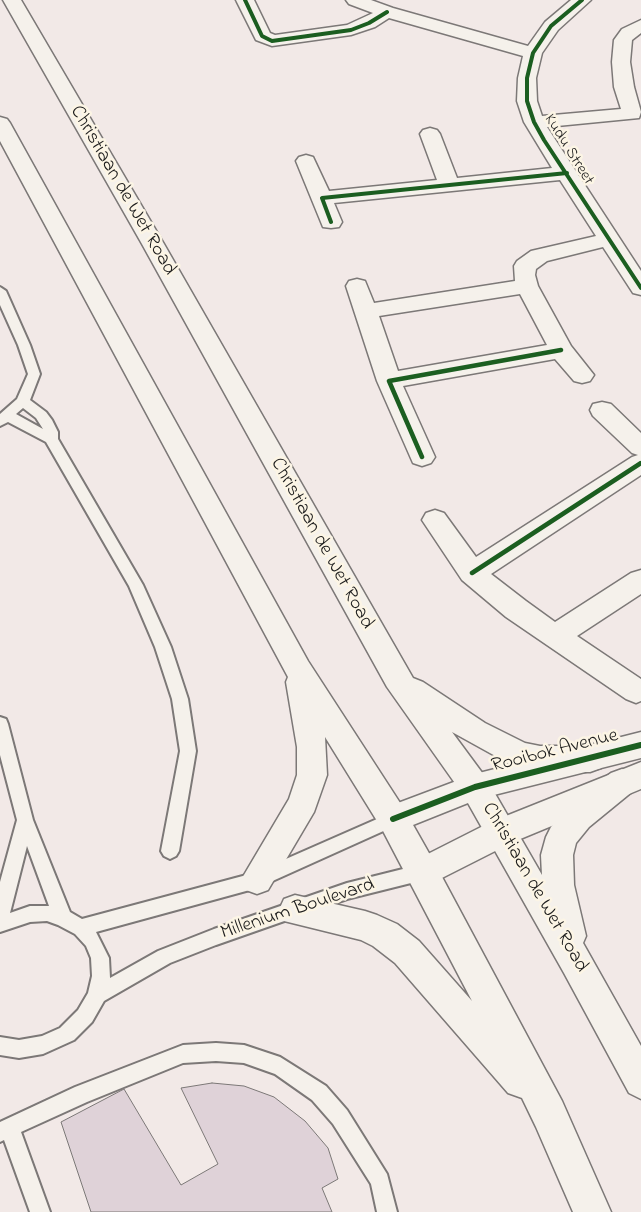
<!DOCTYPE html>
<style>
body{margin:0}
canvas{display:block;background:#f2e9e7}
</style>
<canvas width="641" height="1212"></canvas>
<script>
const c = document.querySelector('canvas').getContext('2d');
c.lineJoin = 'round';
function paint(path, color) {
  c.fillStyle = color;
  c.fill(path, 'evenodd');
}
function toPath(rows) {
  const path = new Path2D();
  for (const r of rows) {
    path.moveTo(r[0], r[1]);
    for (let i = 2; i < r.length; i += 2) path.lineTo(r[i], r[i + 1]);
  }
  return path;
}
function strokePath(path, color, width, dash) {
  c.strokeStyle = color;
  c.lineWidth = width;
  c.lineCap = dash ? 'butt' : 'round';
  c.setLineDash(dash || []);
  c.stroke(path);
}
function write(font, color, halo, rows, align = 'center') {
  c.font = font + ' "Indie Flower",sans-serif';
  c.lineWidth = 5;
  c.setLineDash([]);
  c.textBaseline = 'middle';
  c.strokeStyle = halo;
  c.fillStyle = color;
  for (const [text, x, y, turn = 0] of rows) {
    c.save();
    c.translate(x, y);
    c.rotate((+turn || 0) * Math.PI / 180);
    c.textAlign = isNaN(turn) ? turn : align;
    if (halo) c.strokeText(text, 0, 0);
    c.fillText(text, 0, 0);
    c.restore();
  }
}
const building = toPath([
 [212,1083,244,1086,274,1097,305,1121,328,1148,338,1179,322,1188,332,1212,91,1212,61,1122,124,1089,181,1185,218,1164,181,1088,212,1083]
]);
paint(building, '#dfd2d8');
strokePath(building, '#7c7877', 1);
const service = toPath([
 [0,287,6,291,30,345,40,374,30,400,46,412,52,420,58,432,58,439,143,585,171,647,188,699,196,751,179,851,176,856,170,859,164,856,161,851,180,751,172,699,155,647,129,586,46,442,8,422,0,426,0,414,17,399,28,374,18,345,0,305,0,287],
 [23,408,36,418,43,429,16,414,23,408],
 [0,717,6,719,8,724,33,820,70,912,82,919,254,873,393,812,399,814,401,819,399,824,257,888,96,932,109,958,110,978,158,951,214,929,347,883,423,864,429,866,432,872,429,878,423,880,347,899,216,945,170,963,104,1001,92,1022,74,1040,43,1054,19,1058,0,1055,0,1037,19,1040,42,1036,60,1028,78,1010,88,993,92,976,91,958,86,946,75,934,58,925,47,921,30,922,0,932,0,882,17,820,0,755,0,717],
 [27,846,49,906,30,906,10,913,27,846],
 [216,1043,244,1045,280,1057,326,1086,347,1110,387,1174,397,1212,377,1212,371,1184,333,1124,312,1100,275,1074,244,1063,216,1061,183,1063,87,1102,21,1132,50,1212,30,1212,4,1140,0,1142,0,1122,75,1087,183,1045,216,1043]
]);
const minor = toPath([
 [236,0,254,0,270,33,275,35,347,25,373,13,349,4,346,0,371,0,393,8,528,46,545,22,571,0,591,0,558,30,542,53,536,78,537,101,542,116,621,109,614,87,612,62,614,40,622,29,641,20,641,33,632,40,630,62,634,87,641,112,639,118,547,127,641,271,641,295,633,293,603,247,547,261,536,269,535,275,538,286,571,346,594,375,590,381,582,383,574,381,555,359,403,386,435,457,431,463,422,466,413,463,377,381,346,286,349,281,357,279,365,281,374,303,515,281,514,266,517,261,531,251,596,236,560,180,334,203,342,222,339,227,331,228,323,227,296,161,299,157,306,155,313,157,329,191,437,180,420,134,423,130,430,128,437,130,440,134,457,178,552,168,524,122,517,101,518,78,523,56,389,18,375,27,351,35,272,46,256,40,236,0],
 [520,294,547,345,398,371,379,316,520,294],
 [602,402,611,404,641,433,641,475,491,574,526,601,555,622,631,573,641,570,641,594,577,636,641,679,641,701,636,703,626,699,506,617,462,580,422,520,426,513,435,510,444,513,476,557,632,457,638,455,632,453,593,416,590,410,593,404,602,402],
 [641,732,641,758,478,799,393,833,382,829,378,819,382,809,475,774,641,732],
 [641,762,641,789,513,842,434,882,423,886,412,882,407,872,412,862,491,822,641,762]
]);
const secondary = toPath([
 [3,0,21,0,164,244,413,678,423,682,485,723,525,743,540,746,590,746,601,750,605,759,601,768,590,772,540,772,508,763,452,732,486,778,542,875,541,855,546,837,551,827,567,807,611,773,622,769,633,773,637,782,633,791,589,827,576,843,573,855,574,885,586,936,583,943,641,1046,641,1099,629,1093,564,973,464,796,387,687,142,244,3,0],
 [0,117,7,119,10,123,308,661,404,809,434,862,562,1101,611,1212,573,1212,536,1127,522,1098,508,1093,395,963,373,946,361,940,284,921,279,910,284,899,295,895,365,911,377,915,397,924,419,941,472,1001,382,829,325,737,327,775,314,812,268,890,257,894,246,890,241,880,289,799,297,775,297,747,286,682,288,677,0,141,0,117]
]);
strokePath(service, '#7c7877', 4);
strokePath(minor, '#7c7877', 3);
strokePath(secondary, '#7c7877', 3);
paint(service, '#f5f1eb');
paint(minor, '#f5f1eb');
paint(secondary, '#f5f1eb');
strokePath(toPath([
 [245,0,262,36,272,41,351,30,369,23,387,12],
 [582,0,551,26,533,53,527,78,527,101,534,122,544,140,641,288],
 [331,222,322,198,567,173]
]), '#1b5e20', 4);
strokePath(toPath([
 [422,457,389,381,561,350],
 [472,573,641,463]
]), '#1b5e20', 4.5);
strokePath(toPath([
 [393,819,475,787,641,745]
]), '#1b5e20', 6);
write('16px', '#1c1c1c', '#fcf5e5', [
 ["Kudu Street",568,150,58]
]);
write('20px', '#1c1c1c', '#fcf5e5', [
 ["Christiaan de Wet Road",122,191,60],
 ["Christiaan de Wet Road",321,544,61],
 ["Rooibok Avenue",555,752,-14],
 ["Christiaan de Wet Road",534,888,60],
 ["Millenium Boulevard",298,910,-18]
]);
</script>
